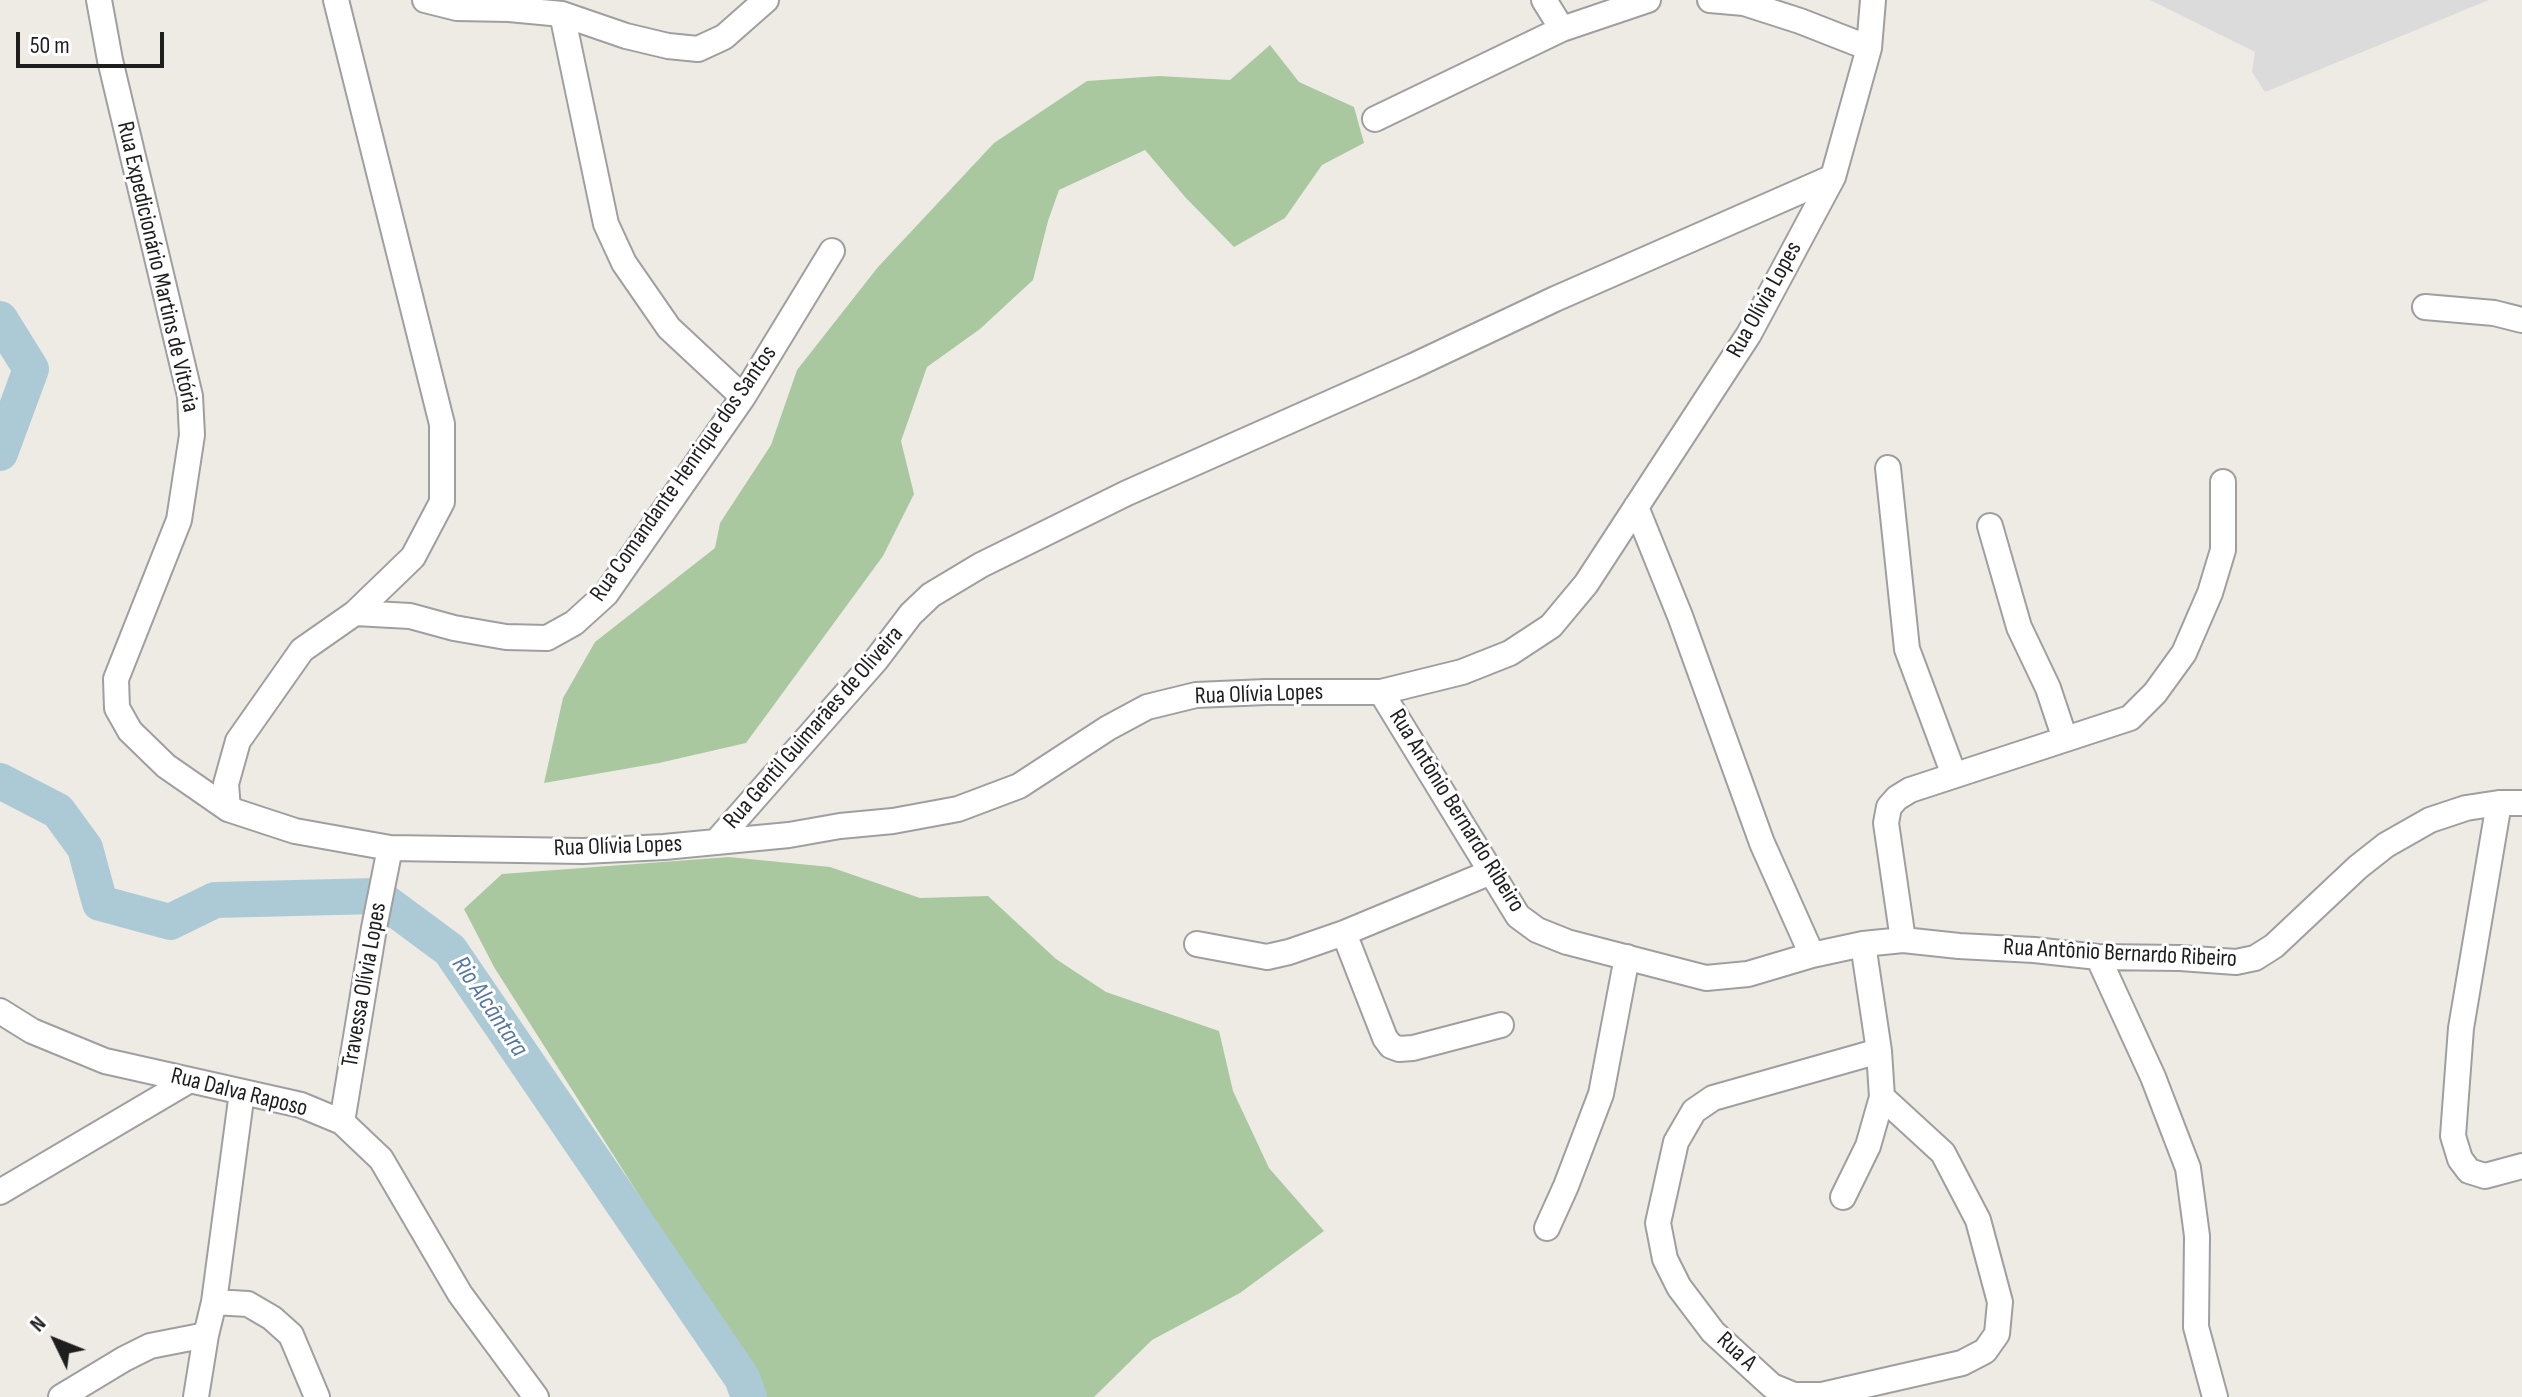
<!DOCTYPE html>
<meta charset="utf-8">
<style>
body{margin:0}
#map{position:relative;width:2522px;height:1397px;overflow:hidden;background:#eeebe5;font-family:"Sofia Sans Condensed",sans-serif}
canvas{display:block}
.north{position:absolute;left:16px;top:1301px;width:80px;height:80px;-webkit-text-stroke:6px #fff;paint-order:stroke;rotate:313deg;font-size:22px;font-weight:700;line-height:32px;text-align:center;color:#1e1e1e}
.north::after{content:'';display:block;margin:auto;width:28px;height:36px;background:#1e1e1e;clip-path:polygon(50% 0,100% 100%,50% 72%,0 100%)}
.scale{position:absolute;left:16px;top:32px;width:148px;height:36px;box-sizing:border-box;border:4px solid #1e1e1e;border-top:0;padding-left:10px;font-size:24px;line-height:28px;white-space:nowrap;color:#1e1e1e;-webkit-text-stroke:6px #fff;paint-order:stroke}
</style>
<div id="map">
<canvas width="2522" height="1397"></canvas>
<div class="north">N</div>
<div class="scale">50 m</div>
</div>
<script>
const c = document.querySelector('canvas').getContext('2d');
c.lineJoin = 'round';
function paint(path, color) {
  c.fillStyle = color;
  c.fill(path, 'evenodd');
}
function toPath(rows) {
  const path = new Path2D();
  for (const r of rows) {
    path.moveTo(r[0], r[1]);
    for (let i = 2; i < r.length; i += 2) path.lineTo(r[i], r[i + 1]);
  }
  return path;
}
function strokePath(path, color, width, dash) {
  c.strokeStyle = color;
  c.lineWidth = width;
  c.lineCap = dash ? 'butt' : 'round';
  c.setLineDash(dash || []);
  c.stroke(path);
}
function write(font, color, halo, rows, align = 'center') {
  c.font = font + ' "Sofia Sans Condensed",sans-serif';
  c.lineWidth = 6;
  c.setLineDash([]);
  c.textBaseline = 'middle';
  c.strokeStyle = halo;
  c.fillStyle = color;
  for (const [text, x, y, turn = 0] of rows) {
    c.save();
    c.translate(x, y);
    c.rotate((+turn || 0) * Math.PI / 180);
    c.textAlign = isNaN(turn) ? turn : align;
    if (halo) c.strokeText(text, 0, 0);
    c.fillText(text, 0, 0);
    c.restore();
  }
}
paint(toPath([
 [2150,0,2489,0,2265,92,2252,72,2255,52]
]), '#dcdbdb');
paint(toPath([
 [1270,45,1299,82,1354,107,1364,143,1322,165,1285,218,1234,247,1186,198,1145,150,1059,190,1048,221,1033,280,980,329,927,367,901,441,914,494,883,556,746,743,659,763,544,783,563,698,595,642,715,548,720,523,771,445,797,370,878,267,994,143,1087,81,1159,76,1230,80],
 [729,857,830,867,920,898,988,896,1056,959,1106,992,1219,1031,1233,1091,1269,1168,1324,1231,1240,1293,1152,1340,1094,1397,762,1397,750,1370,494,967,464,909,502,874]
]), '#a9c89f');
strokePath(toPath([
 [0,319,31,369,0,453],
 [0,781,58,811,85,848,100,903,170,922,215,900,377,896,450,950,742,1378,749,1397]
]), '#abcad6', 36);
const minor = toPath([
 [99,0,110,60,190,396,192,435,179,520,116,679,117,708,130,731,166,766,228,809,295,831,390,848,583,851,664,847,789,835,840,826,893,821,958,809,1019,786,1108,728,1147,707,1196,695,1266,692,1381,692,1462,672,1510,653,1551,626,1586,584,1749,334,1833,177,1869,48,1873,0],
 [336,0,442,424,442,502,413,557,355,613],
 [425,0,457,8,509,9,562,14,606,224,624,263,669,328,743,397],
 [1544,0,1562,29],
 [1710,0,1744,3,1800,21,1869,48],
 [562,14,626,36,668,46,698,49,724,37,766,0],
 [1375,119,1562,29,1648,0],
 [2425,307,2494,313,2522,320],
 [1888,468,1907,649,1954,775],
 [1636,507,1680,616,1762,843,1812,955,1863,944,1903,940,1959,946,2034,950,2098,957,2180,958,2236,962,2255,958,2274,946,2358,867,2386,845,2430,820,2466,808,2499,803,2522,803],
 [1990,526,2019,627,2048,688,2065,739],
 [1381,692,1518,916,1537,930,1567,942,1706,978,1748,974,1812,955],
 [2499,803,2461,1028,2453,1136,2460,1159,2469,1171,2485,1176,2522,1166],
 [228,809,226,784,238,741,302,650,355,613,410,616,454,628,506,637,547,638,574,623,606,594,743,397,832,251],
 [716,842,876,660,911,614,931,595,981,565,1127,493,1413,366,1555,299,1833,177],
 [1344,933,1385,1038,1391,1046,1399,1049,1413,1048,1501,1025],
 [1903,940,1886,823,1889,807,1897,798,1910,790,2130,718,2155,693,2184,653,2210,593,2223,550,2223,482],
 [1197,944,1267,957,1289,952,1344,933,1491,872],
 [1863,944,1879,1051,1882,1097,1943,1153,1978,1220,2000,1302,1997,1334,1985,1351,1962,1363,1822,1395,1794,1395,1772,1386,1713,1332,1679,1287,1665,1259,1658,1223,1676,1142,1694,1111,1713,1098,1879,1051],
 [2098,957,2153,1077,2188,1168,2197,1236,2196,1327,2215,1397],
 [0,1011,32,1031,105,1061,301,1105,342,1122,381,1159,460,1294,536,1397],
 [342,1122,374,928,390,848],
 [0,1192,190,1080],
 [1843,1197,1868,1146,1882,1097],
 [1547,1228,1566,1186,1601,1094,1627,957],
 [214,1302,248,1304,272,1318,291,1335,317,1397],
 [61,1397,124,1359,150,1346,206,1335],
 [196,1397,206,1335,214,1302,242,1092]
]);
strokePath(minor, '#9f9f9f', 28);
strokePath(minor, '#fff', 24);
write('24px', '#1e1e1e', '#fff', [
 ["Rua Expedicionário Martins de Vitória",157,267,77],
 ["Rua Olívia Lopes",1765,300,-61],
 ["Rua Comandante Henrique dos Santos",684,474,-55],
 ["Rua Olívia Lopes",1259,695,-2],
 ["Rua Gentil Guimarães de Oliveira",814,728,-49],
 ["Rua Antônio Bernardo Ribeiro",1456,811,58],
 ["Rua Olívia Lopes",618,847,-2],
 ["Rua Antônio Bernardo Ribeiro",2120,954,3],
 ["Travessa Olívia Lopes",365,985,-80],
 ["Rua Dalva Raposo",239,1093,14],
 ["Rua A",1736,1352,43]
]);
write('italic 26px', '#5678a2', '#fff', [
 ["Rio Alcântara",489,1007,56]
]);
</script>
